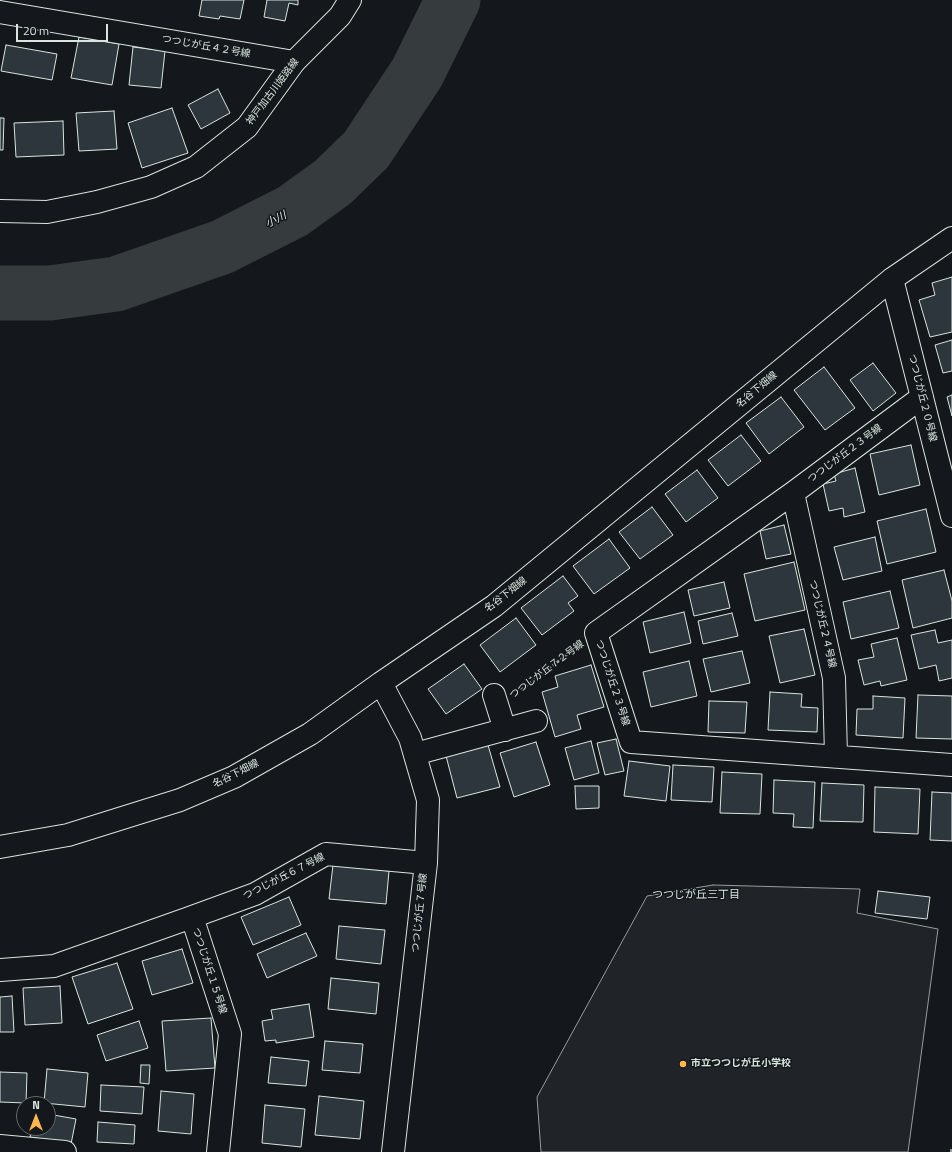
<!DOCTYPE html>
<meta charset="utf-8">
<style>
body{margin:0}
#map{position:relative;width:952px;height:1152px;overflow:hidden;background:#14181c;font-family:"Titillium Web",sans-serif}
canvas{display:block}
.north{position:absolute;left:16px;top:1096px;width:40px;height:40px;box-sizing:border-box;background:#14181c;border:1px solid #626a69;border-radius:50%;rotate:0deg;font-size:11px;font-weight:700;line-height:16px;text-align:center;color:#d8e6dc}
.north::after{content:'';display:block;margin:auto;width:14px;height:18px;background:#ffb74d;clip-path:polygon(50% 0,100% 100%,50% 72%,0 100%)}
.scale{position:absolute;left:16px;top:24px;width:92px;height:18px;box-sizing:border-box;border:2px solid #d8e6dc;border-top:0;padding-left:5px;font-size:12px;line-height:14px;white-space:nowrap;color:#d8e6dc;-webkit-text-stroke:3px #14181c;paint-order:stroke}
</style>
<div id="map">
<canvas width="952" height="1152"></canvas>
<div class="north">N</div>
<div class="scale">20 m</div>
</div>
<script>
const c = document.querySelector('canvas').getContext('2d');
c.lineJoin = 'round';
function paint(path, color) {
  c.fillStyle = color;
  c.fill(path, 'evenodd');
}
function toPath(rows) {
  const path = new Path2D();
  for (const r of rows) {
    path.moveTo(r[0], r[1]);
    for (let i = 2; i < r.length; i += 2) path.lineTo(r[i], r[i + 1]);
  }
  return path;
}
function strokePath(path, color, width, dash) {
  c.strokeStyle = color;
  c.lineWidth = width;
  c.lineCap = dash ? 'butt' : 'round';
  c.setLineDash(dash || []);
  c.stroke(path);
}
function write(font, color, halo, rows, align = 'center') {
  c.font = font + ' "Titillium Web","Noto Sans JP",sans-serif';
  c.lineWidth = 3;
  c.setLineDash([]);
  c.textBaseline = 'middle';
  c.strokeStyle = halo;
  c.fillStyle = color;
  for (const [text, x, y, turn = 0] of rows) {
    c.save();
    c.translate(x, y);
    c.rotate((+turn || 0) * Math.PI / 180);
    c.textAlign = isNaN(turn) ? turn : align;
    if (halo) c.strokeText(text, 0, 0);
    c.fillText(text, 0, 0);
    c.restore();
  }
}
const green = toPath([
 [713,885,860,889,857,913,938,929,908,1152,541,1152,537,1097,647,896,713,885]
]);
paint(green, '#202428');
strokePath(green, '#939e99', 1);
strokePath(toPath([
 [0,293,50,293,116,284,222,247,293,211,333,182,366,150,417,73,453,0]
]), '#363b3e', 55);
const building = toPath([
 [202,0,244,0,240,19,220,16,219,19,199,16,202,0],
 [267,0,298,0,298,5,289,3,285,21,264,17,267,0],
 [79,37,119,44,112,85,71,78,79,37],
 [6,45,57,54,52,80,1,71,6,45],
 [133,47,165,51,161,88,129,85,133,47],
 [218,89,230,113,201,129,188,105,218,89],
 [172,108,188,153,142,168,128,123,172,108],
 [114,111,117,149,79,151,76,113,114,111],
 [0,118,4,118,3,150,0,150,0,118],
 [63,121,64,155,16,157,14,123,63,121],
 [952,277,952,332,930,337,919,300,935,295,932,283,952,277],
 [952,340,952,371,943,373,935,345,952,340],
 [873,363,896,393,873,411,850,380,873,363],
 [824,367,855,408,825,430,794,390,824,367],
 [952,395,952,416,947,397,952,395],
 [781,397,804,427,769,454,746,423,781,397],
 [741,435,761,461,728,486,708,460,741,435],
 [911,445,920,485,879,495,870,454,911,445],
 [855,468,865,512,844,517,843,508,829,511,823,484,836,481,834,474,855,468],
 [697,470,718,498,686,522,665,494,697,470],
 [652,507,673,535,640,559,619,532,652,507],
 [926,509,936,552,887,564,877,521,926,509],
 [784,525,791,554,766,559,760,531,784,525],
 [875,537,882,571,843,580,834,547,875,537],
 [609,539,630,568,594,594,573,566,609,539],
 [794,562,805,610,755,621,744,574,794,562],
 [944,570,952,601,952,618,913,628,902,580,944,570],
 [563,576,578,596,568,603,574,611,542,635,521,608,563,576],
 [724,582,730,608,694,616,688,590,724,582],
 [890,591,899,628,851,639,843,602,890,591],
 [684,612,691,643,650,653,643,622,684,612],
 [732,613,738,636,703,644,698,621,732,613],
 [516,618,536,645,500,672,480,645,516,618],
 [804,629,815,675,780,683,769,636,804,629],
 [935,630,938,643,952,640,952,678,939,681,936,665,919,669,911,635,935,630],
 [897,638,907,680,881,686,880,681,864,685,858,660,874,657,871,644,897,638],
 [742,651,750,683,711,692,703,659,742,651],
 [689,661,697,696,651,707,643,672,689,661],
 [464,664,482,689,446,714,428,689,464,664],
 [591,665,604,707,577,715,581,729,555,737,542,692,558,687,555,676,591,665],
 [770,692,802,694,801,707,818,708,817,732,768,730,770,692],
 [918,695,952,696,952,739,916,738,918,695],
 [873,696,905,698,903,738,856,735,857,709,873,709,873,696],
 [709,701,747,702,745,733,708,732,709,701],
 [616,739,624,771,605,775,597,743,616,739],
 [591,741,599,773,574,780,565,748,591,741],
 [536,742,550,785,514,797,500,753,536,742],
 [488,745,500,787,457,798,446,756,488,745],
 [629,761,670,766,666,801,624,796,629,761],
 [673,765,714,767,712,802,671,800,673,765],
 [722,772,762,774,760,814,720,813,722,772],
 [774,780,815,782,813,828,793,827,794,814,773,813,774,780],
 [822,783,864,785,863,822,820,821,822,783],
 [575,786,599,786,599,808,576,809,575,786],
 [875,787,920,789,918,834,874,832,875,787],
 [932,792,952,793,952,841,930,840,932,792],
 [333,865,389,871,386,904,329,899,333,865],
 [878,891,930,897,927,919,875,913,878,891],
 [289,897,301,925,253,945,241,917,289,897],
 [339,926,385,930,381,964,336,959,339,926],
 [306,933,317,956,267,978,257,954,306,933],
 [182,949,193,983,152,995,142,961,182,949],
 [117,963,133,1009,88,1024,72,977,117,963],
 [331,978,379,983,376,1014,328,1009,331,978],
 [60,986,62,1023,25,1025,23,988,60,986],
 [12,996,14,1032,0,1032,0,997,12,996],
 [309,1004,314,1037,276,1043,276,1040,265,1041,262,1021,273,1019,271,1010,309,1004],
 [211,1018,215,1068,166,1071,162,1021,211,1018],
 [139,1021,148,1048,106,1061,97,1035,139,1021],
 [325,1041,363,1044,360,1073,322,1070,325,1041],
 [271,1057,309,1061,306,1086,268,1083,271,1057],
 [141,1065,150,1065,149,1084,140,1083,141,1065],
 [47,1069,88,1073,85,1107,44,1103,47,1069],
 [0,1072,27,1073,26,1103,0,1102,0,1072],
 [101,1085,144,1087,142,1114,100,1111,101,1085],
 [161,1091,194,1094,191,1134,158,1131,161,1091],
 [319,1096,364,1101,360,1139,315,1135,319,1096],
 [265,1105,305,1109,301,1147,262,1143,265,1105],
 [48,1114,76,1119,71,1144,30,1137,32,1128,48,1128,48,1114],
 [98,1122,135,1125,134,1144,97,1142,98,1122]
]);
paint(building, '#2c363c');
strokePath(building, '#d8e6dc', 1);
const minor = toPath([
 [0,12,294,62],
 [892,279,952,516],
 [922,397,793,493,596,633,631,742,952,765],
 [793,493,834,678,836,756],
 [381,683,410,738,428,800,426,863,393,1152],
 [494,695,505,730],
 [415,754,536,721],
 [0,847,68,835,180,800,234,777,310,734,381,683,494,606,892,279,952,238],
 [192,917,255,894,326,854,426,863],
 [0,970,54,966,192,917,230,1034,218,1152],
 [0,1146,65,1152]
]);
const major = toPath([
 [0,211,47,212,97,202,151,187,196,167,247,127,294,62,340,16,350,0]
]);
strokePath(minor, '#d8e6dc', 24);
strokePath(major, '#d8e6dc', 24);
strokePath(toPath([
 [521,690,573,650],
 [951,1152,952,1147]
]), '#9da8a2', 2.5, [3, 2]);
strokePath(minor, '#14181c', 22);
strokePath(major, '#14181c', 22);
for (const [x, y, r, color] of [
 [683,1064,4,"#ffb74d"]
]) {
  const dot = new Path2D();
  dot.arc(x, y, r, 0, 2 * Math.PI);
  c.fillStyle = color;
  c.fill(dot);
  strokePath(dot, '#14181c', 1.5);
}
write('10px', '#d8e6dc', '#14181c', [
 ["つつじが丘４２号線",206,47,10],
 ["神戸加古川姫路線",273,92,-53],
 ["名谷下畑線",757,390,-40],
 ["つつじが丘２０号線",922,398,76],
 ["つつじが丘２３号線",845,454,-37],
 ["名谷下畑線",506,595,-38],
 ["つつじが丘２４号線",822,624,77],
 ["つつじが丘７２号線",547,670,-37],
 ["つつじが丘２３号線",612,683,72],
 ["名谷下畑線",236,774,-27],
 ["つつじが丘６７号線",284,877,-27],
 ["つつじが丘７号線",420,913,-84],
 ["つつじが丘１５号線",209,971,72]
]);
write('bold 10px', '#d8e6dc', '#14181c', [
 ["市立つつじが丘小学校",691,1064]
], 'left');
write('italic 11px', '#d8e6dc', '#14181c', [
 ["小川",276,220,-27]
]);
write('11px', '#d8e6dc', '#14181c', [
 ["つつじが丘三丁目",696,895]
]);
</script>
